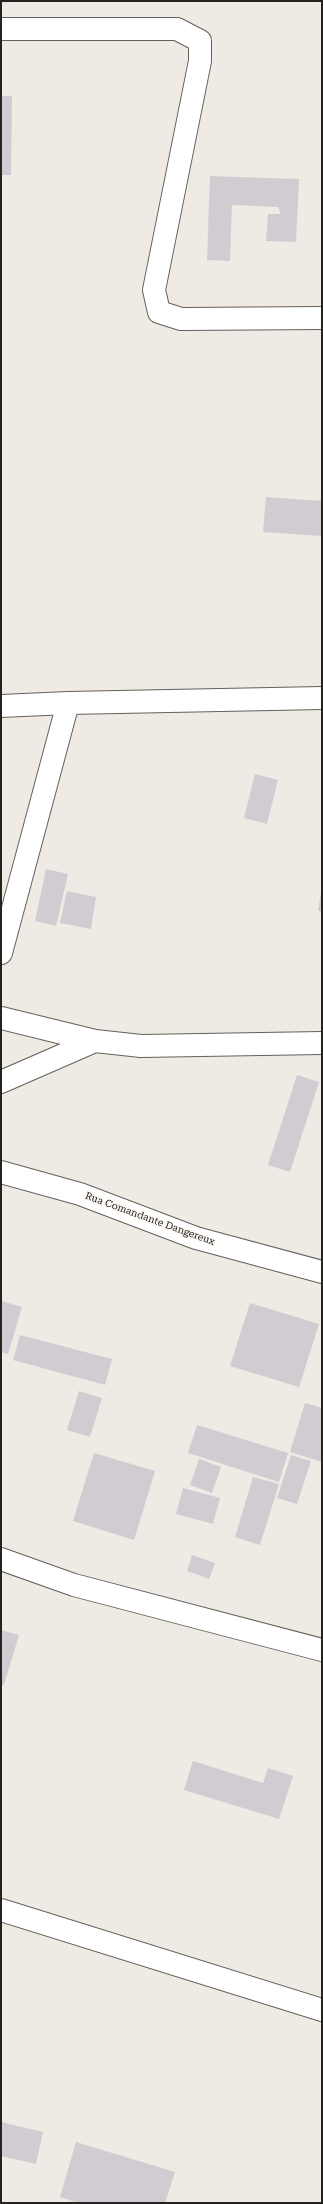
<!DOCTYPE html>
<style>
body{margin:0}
#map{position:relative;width:323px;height:2204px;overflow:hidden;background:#efeae4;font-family:"Roboto Serif",serif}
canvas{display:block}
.frame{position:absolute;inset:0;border:2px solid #242320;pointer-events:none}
</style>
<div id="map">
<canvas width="323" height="2204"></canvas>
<div class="frame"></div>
</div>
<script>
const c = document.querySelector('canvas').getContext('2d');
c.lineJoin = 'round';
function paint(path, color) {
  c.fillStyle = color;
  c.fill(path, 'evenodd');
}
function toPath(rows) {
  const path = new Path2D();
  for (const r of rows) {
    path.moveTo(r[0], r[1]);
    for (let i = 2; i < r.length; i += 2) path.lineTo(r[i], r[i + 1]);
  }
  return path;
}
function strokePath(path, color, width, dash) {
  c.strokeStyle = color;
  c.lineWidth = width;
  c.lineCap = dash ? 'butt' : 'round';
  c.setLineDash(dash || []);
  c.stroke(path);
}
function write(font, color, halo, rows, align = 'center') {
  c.font = font + ' "Roboto Serif",serif';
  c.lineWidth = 3;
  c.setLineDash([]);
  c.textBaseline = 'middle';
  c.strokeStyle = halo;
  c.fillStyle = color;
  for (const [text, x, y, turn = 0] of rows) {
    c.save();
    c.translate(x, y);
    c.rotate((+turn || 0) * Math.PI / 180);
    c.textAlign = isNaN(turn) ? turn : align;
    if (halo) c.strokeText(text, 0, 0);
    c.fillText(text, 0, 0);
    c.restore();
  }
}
paint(toPath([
 [1,96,12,96,11,175,1,175],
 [210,176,299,179,296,242,266,241,268,214,281,214,278,207,232,205,230,261,207,260],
 [266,497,322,501,322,536,263,532],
 [255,774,278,780,267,824,244,818],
 [46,869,68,874,56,926,35,921],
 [67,891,96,897,91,929,60,923],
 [321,892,322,892,322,911,318,911],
 [297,1075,319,1082,290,1172,268,1165],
 [1,1301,22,1307,8,1354,1,1352],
 [250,1303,319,1324,299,1387,230,1366],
 [20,1335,112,1359,105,1385,13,1360],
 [79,1391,102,1398,90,1437,67,1430],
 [305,1403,322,1408,322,1462,290,1452],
 [197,1425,288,1453,279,1482,188,1453],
 [94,1453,155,1471,134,1540,73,1521],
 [291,1455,311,1461,297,1504,277,1498],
 [199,1459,221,1467,212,1493,190,1485],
 [253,1477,279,1484,260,1545,235,1537],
 [183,1488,220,1498,213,1524,176,1514],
 [192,1555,215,1563,209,1579,187,1571],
 [1,1630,19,1635,4,1685,1,1685],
 [193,1761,263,1783,268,1768,293,1776,279,1819,184,1790],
 [1,2122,43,2132,36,2164,1,2156],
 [76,2142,175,2172,165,2203,78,2203,60,2197]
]), '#d2ccd2');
const minor = toPath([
 [1,29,177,29,200,41,200,61,154,290,159,312,181,319,322,318],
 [1,706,68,703,322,698],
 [1,953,68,703],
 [1,1018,95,1041,141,1046,322,1043],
 [1,1082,95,1041],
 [1,1172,80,1194,196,1238,322,1272],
 [1,1559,74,1585,322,1650],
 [1,1910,322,2010]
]);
strokePath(minor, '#64605b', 24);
strokePath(minor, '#fff', 22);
write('10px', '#242320', '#fcf8f1', [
 ["Rua Comandante Dangereux",150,1219,20]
]);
</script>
